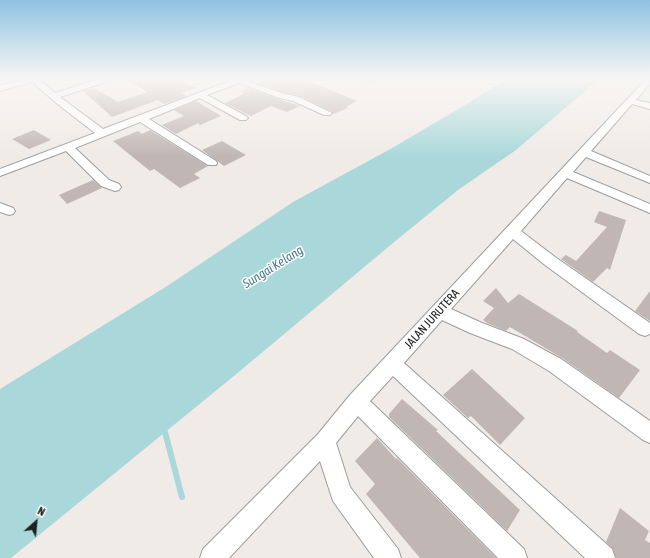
<!DOCTYPE html>
<style>
body{margin:0}
#map{position:relative;width:650px;height:558px;overflow:hidden;background:#f0ebe7;font-family:"Asap Condensed",sans-serif}
canvas{display:block}
.north{position:absolute;left:16px;top:502px;width:40px;height:40px;-webkit-text-stroke:3px #fff;paint-order:stroke;rotate:27deg;font-size:11px;font-weight:700;line-height:16px;text-align:center;color:#202020}
.north::after{content:'';display:block;margin:auto;width:14px;height:18px;background:#202020;clip-path:polygon(50% 0,100% 100%,50% 72%,0 100%)}
</style>
<div id="map">
<canvas width="650" height="558"></canvas>
<div class="north">N</div>
</div>
<script>
const c = document.querySelector('canvas').getContext('2d');
c.lineJoin = 'round';
function paint(path, color) {
  c.fillStyle = color;
  c.fill(path, 'evenodd');
}
function toPath(rows) {
  const path = new Path2D();
  for (const r of rows) {
    path.moveTo(r[0], r[1]);
    for (let i = 2; i < r.length; i += 2) path.lineTo(r[i], r[i + 1]);
  }
  return path;
}
function strokePath(path, color, width, dash) {
  c.strokeStyle = color;
  c.lineWidth = width;
  c.lineCap = dash ? 'butt' : 'round';
  c.setLineDash(dash || []);
  c.stroke(path);
}
function write(font, color, halo, rows, align = 'center') {
  c.font = font + ' "Asap Condensed",sans-serif';
  c.lineWidth = 3;
  c.setLineDash([]);
  c.textBaseline = 'middle';
  c.strokeStyle = halo;
  c.fillStyle = color;
  for (const [text, x, y, turn = 0] of rows) {
    c.save();
    c.translate(x, y);
    c.rotate((+turn || 0) * Math.PI / 180);
    c.textAlign = isNaN(turn) ? turn : align;
    if (halo) c.strokeText(text, 0, 0);
    c.fillText(text, 0, 0);
    c.restore();
  }
}
paint(toPath([
 [506,79,599,79,516,150,458,190,393,243,240,371,11,558,0,558,0,389,164,288,293,202,394,147,465,105]
]), '#aad8da');
strokePath(toPath([
 [159,431,165,432,182,497]
]), '#aad8da', 6);
paint(toPath([
 [125,79,178,79,196,88,182,93,186,96,164,104,158,100,112,117,83,91,94,88,118,102,147,92],
 [267,79,304,79,357,101,346,107,348,108,333,114,333,112,300,96,284,93,258,83],
 [247,88,278,99,300,106,287,112,271,106,251,116,225,103,245,93,240,91],
 [196,101,221,116,200,125,198,123,176,134,162,125,184,116,174,110],
 [34,130,51,140,29,149,12,139],
 [150,130,208,166,194,174,200,178,180,188,154,169,150,171,113,141,138,131,142,134],
 [222,141,246,155,224,166,202,150],
 [93,180,102,188,67,204,59,195],
 [599,211,626,220,610,270,607,268,593,282,561,259,566,255,576,261,607,227,594,222],
 [496,288,508,303,519,294,578,331,577,332,607,353,610,350,640,370,619,398,562,358,510,327,506,331,487,323,483,320,494,308,483,301],
 [650,291,650,321,635,311],
 [472,369,525,418,500,445,471,416,468,418,443,395],
 [402,399,438,430,436,431,520,510,507,531,389,417,389,414],
 [377,438,396,459,397,458,496,558,420,558,366,494,375,484,355,461],
 [620,508,649,531,645,540,650,543,650,558,616,558,613,549,606,542]
]), '#c0b6b3');
const minor = toPath([
 [26,79,39,79,55,93,99,79,110,79,109,81,60,97,103,129,235,79,246,79,245,80,284,94,299,97,332,113,330,115,324,115,293,101,279,98,239,83,207,95,246,116,248,118,246,120,240,120,200,98,149,119,216,161,217,163,216,165,208,165,140,122,75,148,109,180,119,184,121,187,119,190,115,191,101,186,66,151,0,176,0,169,95,133,60,106,32,82,0,91,0,85,26,79],
 [365,79,374,79,375,80,371,82,365,79],
 [646,79,650,79,650,84,636,100,650,103,650,109,632,104,591,151,650,176,650,183,586,157,573,172,650,204,650,213,567,178,521,231,555,257,650,323,650,334,645,336,639,334,545,265,513,239,451,309,482,323,524,339,561,359,650,421,650,443,643,440,549,371,512,349,470,333,442,320,404,363,612,549,615,558,585,558,393,376,370,401,524,549,527,558,498,558,358,416,336,443,350,487,398,549,401,558,374,558,333,501,320,461,229,558,200,558,203,549,318,434,350,395,646,79],
 [0,203,13,208,15,211,13,214,9,215,0,212,0,203]
]);
strokePath(minor, '#9d9d9d', 2);
paint(minor, '#fff');
const sky = c.createLinearGradient(0, 0, 0, 157);
sky.addColorStop(0, '#8fc2e2');
sky.addColorStop(0.5, '#f8f6f4');
sky.addColorStop(1, '#f8f6f400');
c.fillStyle = sky;
c.fillRect(0, 0, 650, 157);
write('12px', '#202020', '#fff', [
 ["JALAN JURUTERA",432,319,-48]
]);
write('italic 13px', '#487b93', '#fff', [
 ["Sungai Kelang",273,267,-32]
]);
</script>
